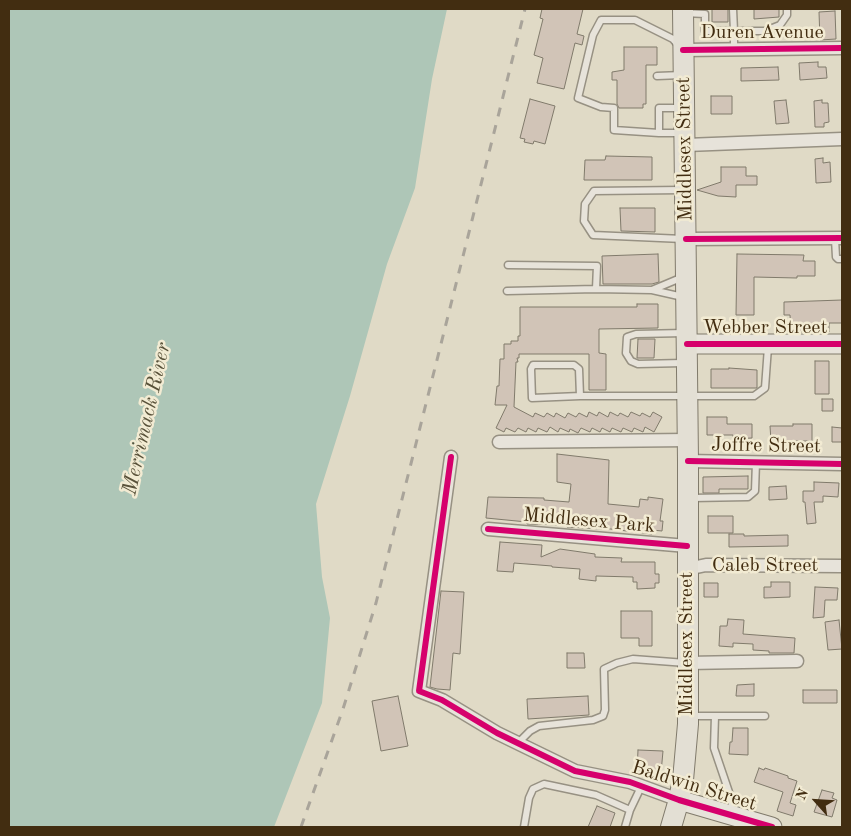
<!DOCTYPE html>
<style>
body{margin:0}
#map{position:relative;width:851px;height:836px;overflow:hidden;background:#e0dac6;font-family:"Old Standard TT",serif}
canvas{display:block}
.frame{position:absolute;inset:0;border:10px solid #422d11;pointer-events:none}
.north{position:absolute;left:791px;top:776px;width:50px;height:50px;-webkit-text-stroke:4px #f2ebd3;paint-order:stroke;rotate:296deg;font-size:14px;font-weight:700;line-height:20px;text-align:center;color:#422d11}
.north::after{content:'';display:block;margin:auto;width:18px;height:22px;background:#422d11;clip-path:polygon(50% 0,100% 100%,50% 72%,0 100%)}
</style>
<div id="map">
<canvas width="851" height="836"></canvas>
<div class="frame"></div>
<div class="north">N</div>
</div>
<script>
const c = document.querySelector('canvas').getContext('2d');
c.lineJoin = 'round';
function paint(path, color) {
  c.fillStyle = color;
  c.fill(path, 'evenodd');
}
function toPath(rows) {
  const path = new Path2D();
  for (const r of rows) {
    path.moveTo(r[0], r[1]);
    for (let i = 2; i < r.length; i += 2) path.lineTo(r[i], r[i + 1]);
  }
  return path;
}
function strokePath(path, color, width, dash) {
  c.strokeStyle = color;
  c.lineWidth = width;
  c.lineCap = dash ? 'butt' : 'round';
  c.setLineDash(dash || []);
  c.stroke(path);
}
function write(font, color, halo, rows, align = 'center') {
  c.font = font + ' "Old Standard TT",serif';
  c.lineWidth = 5;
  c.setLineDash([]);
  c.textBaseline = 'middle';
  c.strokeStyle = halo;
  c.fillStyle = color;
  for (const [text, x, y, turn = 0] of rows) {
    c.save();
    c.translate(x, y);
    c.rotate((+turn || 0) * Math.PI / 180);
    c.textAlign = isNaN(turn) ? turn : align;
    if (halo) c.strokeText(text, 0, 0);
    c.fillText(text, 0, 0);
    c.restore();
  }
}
paint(toPath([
 [9,9,447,9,432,79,415,188,387,264,350,396,316,504,322,577,330,618,322,703,274,827,9,827]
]), '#aec6b7');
const building = toPath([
 [542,9,583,9,577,34,584,36,582,45,575,43,564,89,537,83,543,58,534,55,543,19,540,18,542,9],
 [712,9,728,9,728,22,712,22,712,9],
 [754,9,779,9,779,17,754,19,754,9],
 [835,11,836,39,820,40,819,12,835,11],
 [624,47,657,47,657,65,646,65,646,104,643,104,643,108,619,108,617,104,617,80,612,80,612,72,624,70,624,47],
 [818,62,818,67,826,67,827,78,800,80,799,63,818,62],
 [778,67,779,80,741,81,741,68,778,67],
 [711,96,732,96,732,114,711,114,711,96],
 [530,99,555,106,545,144,534,141,533,144,524,142,525,139,520,138,530,99],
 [786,100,789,123,776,124,774,101,786,100],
 [822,100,822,103,828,103,829,122,824,123,824,127,815,127,814,101,822,100],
 [606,156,652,157,652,180,584,180,585,160,605,160,606,156],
 [823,158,823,163,830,162,831,182,816,183,815,159,823,158],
 [721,167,746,167,746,176,757,176,757,185,736,185,736,197,718,196,697,190,721,182,721,167],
 [620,208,655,208,655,232,621,231,620,208],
 [658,254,659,282,652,284,603,284,602,256,658,254],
 [737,254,804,255,803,261,815,261,815,276,797,276,797,278,754,277,754,315,736,315,737,254],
 [842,300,842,323,829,323,829,332,791,332,790,315,784,315,784,302,842,300],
 [637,304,658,304,658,328,599,329,599,353,606,354,606,390,589,390,589,354,519,354,519,358,517,358,518,362,516,362,514,407,533,417,535,413,544,417,547,413,554,417,556,413,565,418,568,413,576,417,579,413,587,417,589,412,597,416,599,412,608,417,610,412,618,416,620,413,628,417,631,412,640,416,642,413,650,417,653,412,662,417,654,432,645,427,643,432,634,428,632,432,623,428,621,432,612,428,610,432,602,428,600,432,592,428,590,432,581,428,578,433,570,429,569,432,560,428,558,432,550,427,547,432,538,428,536,432,528,428,526,432,518,428,515,432,506,428,504,432,496,428,507,405,495,405,497,386,499,386,500,359,504,359,504,344,511,344,511,341,518,341,518,336,520,336,520,307,637,307,637,304],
 [638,339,655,339,654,358,637,358,638,339],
 [815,361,829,361,829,394,815,394,815,361],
 [729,368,757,370,757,388,711,388,711,369,729,369,729,368],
 [822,399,833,399,833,411,822,411,822,399],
 [707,417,727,417,727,424,752,424,752,438,733,439,733,435,707,435,707,417],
 [793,424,812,424,812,441,771,441,770,426,793,426,793,424],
 [832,427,842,428,842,442,832,442,832,427],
 [557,454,609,460,608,504,639,507,640,499,648,500,648,497,663,499,660,521,663,521,662,531,652,530,652,534,602,528,602,529,567,527,567,525,527,524,527,522,486,518,488,497,544,498,544,500,569,502,571,484,557,482,557,454],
 [748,476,748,489,719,489,719,493,703,493,703,477,748,476],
 [814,482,839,483,838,497,823,496,823,502,814,502,816,523,807,524,805,502,803,502,803,491,814,491,814,482],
 [786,486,787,499,769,500,769,487,786,486],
 [708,516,733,516,733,533,708,533,708,516],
 [729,534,744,534,744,536,788,535,788,546,729,547,729,534],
 [500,542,542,545,541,557,560,549,595,554,595,557,622,558,621,562,655,562,655,574,659,574,659,583,655,583,655,588,637,589,637,582,633,582,633,577,596,576,596,581,579,579,580,569,552,567,552,566,514,563,513,572,497,571,500,542],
 [771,582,790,582,790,597,764,598,764,587,771,587,771,582],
 [704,583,718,583,718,597,704,597,704,583],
 [815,587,838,588,837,600,825,600,824,617,813,618,815,587],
 [441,591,464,592,460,654,453,653,450,690,437,689,430,687,441,591],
 [621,611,652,611,652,646,639,646,639,638,621,638,621,611],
 [728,619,744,620,743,634,795,638,794,653,769,653,769,651,753,650,753,644,733,643,733,647,719,646,720,626,727,626,728,619],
 [839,620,842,649,828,650,825,622,839,620],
 [567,653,584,653,585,668,567,668,567,653],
 [754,684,754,696,736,696,737,685,754,684],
 [803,690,837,690,837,703,803,703,803,690],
 [398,696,408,746,381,751,372,701,398,696],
 [588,696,589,715,528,719,527,699,588,696],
 [733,728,748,728,748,755,729,754,730,742,732,742,733,728],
 [638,750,663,751,661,773,637,771,638,750],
 [759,768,764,770,765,768,788,776,788,778,797,781,790,803,796,805,793,816,777,811,783,792,754,782,759,768],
 [822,790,834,793,832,798,837,800,832,817,814,812,822,790],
 [597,806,615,813,610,827,588,827,597,806]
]);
paint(building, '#d1c4b7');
strokePath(building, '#807a6b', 1);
const lane = toPath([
 [733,9,734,31,765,31,780,25,787,15,787,9],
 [684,13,705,14,705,31,734,31,734,50],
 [657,76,682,75],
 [682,108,659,108,659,133,682,133],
 [659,133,614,130,614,108,601,107,578,98,593,35,601,20,635,20,673,39,678,45],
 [682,190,594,191,585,204,584,221,593,235,683,239],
 [835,239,836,257,838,259,842,259],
 [508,265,597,266,596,289,652,290],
 [507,291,596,289],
 [683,297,652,290,683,277],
 [683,363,638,364,631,361,626,353,627,337,636,334,685,333],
 [580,396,532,398,531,369,533,365,574,365,579,369,580,396,754,396,765,388,768,347],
 [692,498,748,497,755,491,756,462],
 [692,716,765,716],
 [715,716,714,748,732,801,731,814],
 [518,743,530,731,539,726,593,720,603,716,605,710,604,669,617,663,633,659,686,663],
 [524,827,529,798,533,789,544,784,596,795,630,810],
 [625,827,630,810,641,787]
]);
const street = toPath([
 [683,50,842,48],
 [686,145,842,139],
 [686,239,842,238],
 [499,442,688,440],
 [451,457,419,691,442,700,497,733,575,771,630,782,679,800],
 [688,461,842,464],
 [488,529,687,546],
 [687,569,706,565,842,566],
 [688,663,797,661]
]);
const secondary = toPath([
 [687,344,842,344],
 [679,800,772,827]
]);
const primary = toPath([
 [671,827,678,803,683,780,688,724,688,461,683,9]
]);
strokePath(lane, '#979183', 9);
strokePath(street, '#979183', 15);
strokePath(secondary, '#807a6b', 21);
strokePath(primary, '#807a6b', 22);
strokePath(lane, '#e7e3da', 6);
strokePath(street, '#e7e3da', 12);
strokePath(secondary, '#e7e3da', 19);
strokePath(primary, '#e3dfd4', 20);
strokePath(toPath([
 [301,827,343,709,376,603,525,9]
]), '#a9a49a', 3, [9, 9]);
strokePath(toPath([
 [683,50,842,48],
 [686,239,842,238],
 [687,344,842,344],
 [451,457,419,691,442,700,497,733,575,771,630,782,679,800,772,827],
 [688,461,842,464],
 [488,529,687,546]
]), '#d6006c', 6);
write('20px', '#422d11', '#f2ebd3', [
 ["Duren Avenue",762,33],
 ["Middlesex Street",685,149,-91],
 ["Webber Street",765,328],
 ["Joffre Street",766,446,1],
 ["Middlesex Park",589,521,5],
 ["Caleb Street",765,566],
 ["Middlesex Street",687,644,-90],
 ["Baldwin Street",694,786,17]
]);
write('italic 21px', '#585139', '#f2ebd3', [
 ["Merrimack River",147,419,-77]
]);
</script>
